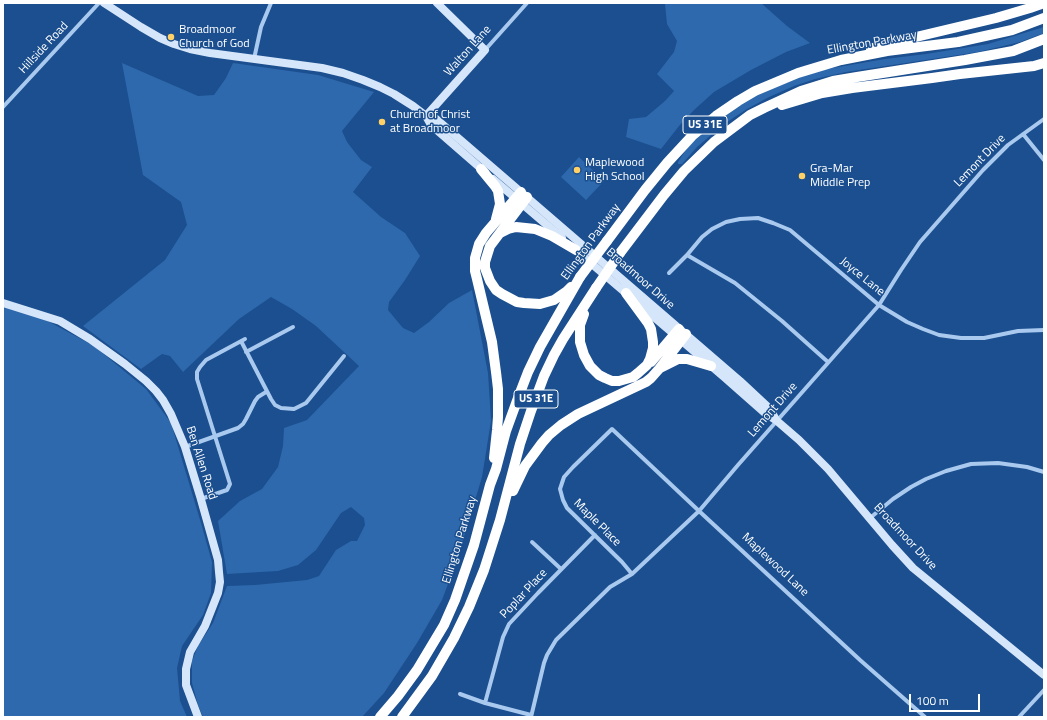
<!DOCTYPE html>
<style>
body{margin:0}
#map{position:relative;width:1047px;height:720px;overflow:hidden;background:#1b4f8f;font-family:"Titillium Web",sans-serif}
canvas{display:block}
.frame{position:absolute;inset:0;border:4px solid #fff;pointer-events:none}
.scale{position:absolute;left:909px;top:694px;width:71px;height:18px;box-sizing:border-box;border:2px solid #fff;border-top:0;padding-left:5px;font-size:12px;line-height:14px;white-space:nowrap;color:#fff;-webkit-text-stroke:3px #1b4f8f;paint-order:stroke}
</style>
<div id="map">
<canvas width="1047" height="720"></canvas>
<div class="frame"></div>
<div class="scale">100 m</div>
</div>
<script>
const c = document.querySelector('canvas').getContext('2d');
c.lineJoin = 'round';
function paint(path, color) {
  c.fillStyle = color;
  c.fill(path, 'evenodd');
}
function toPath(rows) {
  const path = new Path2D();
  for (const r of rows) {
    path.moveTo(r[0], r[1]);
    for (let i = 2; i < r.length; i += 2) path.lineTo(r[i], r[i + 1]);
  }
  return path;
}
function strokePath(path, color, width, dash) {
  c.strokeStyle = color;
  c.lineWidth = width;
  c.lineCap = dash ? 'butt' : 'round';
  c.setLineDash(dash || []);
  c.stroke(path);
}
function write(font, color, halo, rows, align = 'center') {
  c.font = font + ' "Titillium Web",sans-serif';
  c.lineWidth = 3;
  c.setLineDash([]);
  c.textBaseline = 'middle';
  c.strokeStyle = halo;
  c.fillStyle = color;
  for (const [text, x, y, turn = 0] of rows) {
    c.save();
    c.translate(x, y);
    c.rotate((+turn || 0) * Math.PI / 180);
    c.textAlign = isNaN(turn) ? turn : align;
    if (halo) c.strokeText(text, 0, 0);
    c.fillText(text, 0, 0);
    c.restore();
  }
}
paint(toPath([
 [666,3,761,3,787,26,810,43,786,52,751,70,714,92,694,110,679,126,661,149,626,137,629,119,646,117,665,101,674,91,657,74,674,52,677,41,667,24,665,4],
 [1044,27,1044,33,1020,42,978,52,846,72,815,79,794,86,769,97,747,109,724,124,697,147,682,164,678,164,678,162,687,148,707,129,733,109,757,95,815,71,885,59,926,54,988,44],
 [122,63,198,96,214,95,226,78,233,63,318,75,374,92,342,131,347,142,361,160,372,167,353,192,381,217,405,233,420,256,405,280,389,302,388,310,403,328,414,333,429,322,449,303,472,290,488,373,491,421,482,477,457,560,442,600,417,643,384,693,362,717,203,717,198,705,192,683,192,661,198,646,213,623,227,586,255,585,307,580,319,576,336,550,351,541,357,541,365,525,364,518,351,507,341,513,316,550,298,565,278,571,227,574,218,521,240,501,262,489,278,467,283,446,284,428,307,420,359,366,316,326,292,309,271,297,239,319,183,372,170,356,162,354,141,369,83,326,165,260,187,225,181,202,143,175],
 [579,157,604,181,586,200,561,177],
 [3,306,42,318,94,346,146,389,171,423,201,523,212,562,211,593,203,615,182,646,177,668,180,701,187,717,3,717]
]), '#2e69ad');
strokePath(toPath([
 [485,50,527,3],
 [254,59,261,27,271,3],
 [3,107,99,3],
 [1023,134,1044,160],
 [687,255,735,283,782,321,828,362],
 [669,273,687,255,702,237,712,229,726,222,740,219,758,218,773,223,790,230,879,305,907,322,923,329,939,335,961,338,984,338,1018,331,1044,330],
 [241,341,271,399,275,405,281,408,294,409,306,403,344,356],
 [246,352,293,327],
 [185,447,238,428,243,424,246,419,255,401,258,397,266,392],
 [201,499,224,491,227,490,230,484,197,379,197,372,200,367,206,360,245,339],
 [870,518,893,499,911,487,926,479,946,471,971,464,998,463,1027,467,1044,472],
 [532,542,561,569],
 [632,574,622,562,567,508,563,500,560,489,564,477,573,467,612,429,699,511,860,660,925,717],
 [460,694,485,703,531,715],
 [485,703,503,637,509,624,538,593,595,535],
 [531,717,544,663,547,655,556,640,610,587,632,574,699,511,738,465,879,305,901,270,920,242,983,170,1008,145,1044,119],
 [1019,717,1044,690]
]), '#a9c9ee', 4);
strokePath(toPath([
 [104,3,141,27,160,38,174,44,190,49,210,53,322,68,343,73,363,80,380,87,394,94,413,106,426,116,435,118,740,381,770,409,776,420],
 [426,116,431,125,485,172],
 [426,116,485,50,437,3],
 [493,179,562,238],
 [572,247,724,377,766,414,777,421,799,440,828,469,892,545,913,568,1044,675],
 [3,303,60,321,90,339,125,364,146,381,156,391,163,400,171,414,185,447,200,496,218,560,219,572,220,582,218,593,205,626,190,652,186,669,186,685,198,717]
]), '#d6e6fa', 8);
strokePath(toPath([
 [871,49,878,46,996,18,1030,8,1044,3],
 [782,105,822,93,852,88,932,78,960,74,1034,66,1044,63],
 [481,169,495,186,498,191,500,204,496,219],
 [527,197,490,246,485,262,485,268,490,281,496,290,502,294,517,302,524,303,540,304,554,300,567,291,571,287],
 [500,233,508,229,516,227,535,229,552,236,576,250],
 [607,241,645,190,667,163,692,136,716,116,738,101,755,91,798,73,841,60,887,51,958,42,1012,30,1044,18],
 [620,253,664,195,684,171,714,142,750,115,764,108,801,91,833,81,857,77,965,60,1013,51,1044,39],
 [584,314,580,325,580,342,584,355,590,366,599,375,605,378,612,381,619,381,633,377,638,373,647,365,650,359,653,348,653,342,651,329,648,323,626,293],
 [651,362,679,329],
 [662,367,678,359,687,359,711,366],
 [494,458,497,430,498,417,498,389,496,372,492,342,477,279,475,271,475,258,479,244,486,233,521,192],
 [513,491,525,466,542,443,549,435,561,425,578,414,646,382,651,378,659,369,686,334],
 [380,717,398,696,417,670,444,625,455,600,474,545,490,485,496,469,506,431,518,398,528,372,540,347,580,277],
 [402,717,432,676,454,638,469,607,484,570,500,520,520,444,531,411,544,376,554,355,563,339,596,288]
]), '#fff', 10);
strokePath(toPath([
 [580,277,607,241],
 [596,288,620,253]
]), '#fff', 10);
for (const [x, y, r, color] of [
 [171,37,4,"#ffd166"],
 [382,122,4,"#ffd166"],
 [577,170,4,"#ffd166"],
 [802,176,4,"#ffd166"]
]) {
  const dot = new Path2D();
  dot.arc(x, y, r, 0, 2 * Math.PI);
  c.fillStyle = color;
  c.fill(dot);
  strokePath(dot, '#1b4f8f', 1.5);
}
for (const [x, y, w] of [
 [705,125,44],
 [536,399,44]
]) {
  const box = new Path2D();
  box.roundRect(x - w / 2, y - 9, w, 18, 3);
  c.fillStyle = '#1b4f8f';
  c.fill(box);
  strokePath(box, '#fff', 1);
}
write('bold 11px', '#fff', null, [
 ["US 31E",705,125],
 ["US 31E",536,399]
]);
write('12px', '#fff', '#1b4f8f', [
 ["Broadmoor",179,30],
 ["Church of God",179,44],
 ["Church of Christ",390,115],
 ["at Broadmoor",390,129],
 ["Maplewood",585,163],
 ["High School",585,177],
 ["Gra-Mar",810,169],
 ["Middle Prep",810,183]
], 'left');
write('12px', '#fff', '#1b4f8f', [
 ["Ellington Parkway",872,43,-10],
 ["Hillside Road",44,48,-47],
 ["Walton Lane",468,51,-48],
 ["Lemont Drive",980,161,-46],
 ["Ellington Parkway",591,242,-54],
 ["Joyce Lane",862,277,39],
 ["Broadmoor Drive",640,279,41],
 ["Lemont Drive",773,410,-49],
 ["Ben Allen Road",201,463,72],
 ["Maple Place",597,523,45],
 ["Broadmoor Drive",905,537,47],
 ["Ellington Parkway",460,540,-73],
 ["Maplewood Lane",775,565,43],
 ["Poplar Place",524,594,-47]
]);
</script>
